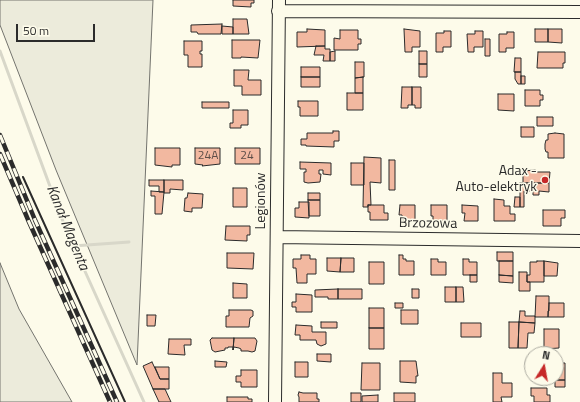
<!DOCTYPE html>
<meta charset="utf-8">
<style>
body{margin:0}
#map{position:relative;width:580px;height:402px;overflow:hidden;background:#fdfbea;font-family:"Titillium Web",sans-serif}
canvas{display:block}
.north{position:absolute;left:524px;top:346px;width:40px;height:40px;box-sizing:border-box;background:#fdfbea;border:1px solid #a9a89e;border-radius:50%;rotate:11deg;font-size:11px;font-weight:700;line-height:16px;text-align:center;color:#2b2b2b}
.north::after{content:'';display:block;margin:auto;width:14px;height:18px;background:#c62828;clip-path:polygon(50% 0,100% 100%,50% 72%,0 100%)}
.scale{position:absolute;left:16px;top:24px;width:79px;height:18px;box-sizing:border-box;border:2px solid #2b2b2b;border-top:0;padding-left:5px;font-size:12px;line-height:14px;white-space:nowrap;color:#2b2b2b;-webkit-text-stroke:3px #fdfbea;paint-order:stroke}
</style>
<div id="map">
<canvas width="580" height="402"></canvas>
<div class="north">N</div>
<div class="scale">50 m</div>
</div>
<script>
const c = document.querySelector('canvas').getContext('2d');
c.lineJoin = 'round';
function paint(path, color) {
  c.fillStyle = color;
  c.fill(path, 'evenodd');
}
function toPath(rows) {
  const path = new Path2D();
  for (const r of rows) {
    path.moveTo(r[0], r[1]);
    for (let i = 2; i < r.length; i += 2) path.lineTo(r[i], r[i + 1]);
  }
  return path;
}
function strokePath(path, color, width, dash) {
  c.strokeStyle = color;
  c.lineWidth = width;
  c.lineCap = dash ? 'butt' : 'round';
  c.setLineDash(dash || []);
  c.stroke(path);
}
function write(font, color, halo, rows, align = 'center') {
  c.font = font + ' "Titillium Web",sans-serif';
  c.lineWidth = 3;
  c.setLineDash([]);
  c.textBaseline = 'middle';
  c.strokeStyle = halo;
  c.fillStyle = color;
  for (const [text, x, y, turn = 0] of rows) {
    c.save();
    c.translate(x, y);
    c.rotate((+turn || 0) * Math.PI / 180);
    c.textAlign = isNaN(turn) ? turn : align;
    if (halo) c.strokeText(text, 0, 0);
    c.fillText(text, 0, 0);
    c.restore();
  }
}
const green = toPath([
 [0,0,153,0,137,365,56,170,0,25,0,0],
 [0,263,19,309,72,402,0,402,0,263]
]);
paint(green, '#ecebdb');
strokePath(green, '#74746e', 1);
strokePath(toPath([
 [0,51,65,227,144,402],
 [73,246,129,242]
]), '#d8d7c9', 3);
const building = toPath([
 [233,0,254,0,254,3,251,3,251,7,233,6,233,0],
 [233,19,247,19,249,34,233,34,233,19],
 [222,24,221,34,198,34,197,32,191,32,191,25,222,24],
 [222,26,233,27,233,34,222,34,222,26],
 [307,29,325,30,325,46,297,47,297,32,307,32,307,29],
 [404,29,420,31,420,47,412,47,412,52,405,52,404,29],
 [535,29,548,29,548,42,535,42,535,29],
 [548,29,562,29,562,43,548,42,548,29],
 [340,30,358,30,358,39,361,39,361,44,358,44,358,50,334,50,334,38,340,39,340,30],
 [444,31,451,31,451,47,443,47,443,52,436,52,436,33,444,33,444,31],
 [475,31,483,31,483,47,474,47,474,52,468,52,467,34,475,34,475,31],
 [507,32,514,32,514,48,506,48,506,52,499,52,499,34,507,34,507,32],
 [485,39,490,39,490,56,485,56,485,39],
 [232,40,260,40,258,58,241,57,241,58,232,58,232,40],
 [184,41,202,41,202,51,200,51,200,54,202,54,202,67,188,67,188,55,184,55,184,41],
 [316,46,325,46,325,49,330,49,330,61,323,61,324,55,314,55,316,46],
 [335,51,335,61,330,61,330,52,335,51],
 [419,51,427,51,427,64,419,64,419,51],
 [538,52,565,52,565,63,563,63,563,68,537,68,538,52],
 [515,58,521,58,521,72,514,72,515,58],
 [355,62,364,62,364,77,355,78,355,62],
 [419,64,427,64,427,77,419,77,419,64],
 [301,67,320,67,320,77,301,77,301,67],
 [234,70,249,70,248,80,261,80,261,95,242,95,242,86,234,86,234,70],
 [515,72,521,72,521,84,518,84,515,79,515,72],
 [521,76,525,76,525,84,521,84,521,76],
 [301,77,320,77,320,87,301,87,301,77],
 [363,77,363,93,355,93,355,78,363,77],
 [402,87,412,87,412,105,408,105,408,108,401,108,402,87],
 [412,87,421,87,421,108,415,108,415,105,412,105,412,87],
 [525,90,540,90,540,95,543,95,543,100,540,100,540,106,525,106,525,90],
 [347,93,363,93,363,110,347,110,347,93],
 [498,94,514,94,514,111,498,110,498,94],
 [298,101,318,101,318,116,300,116,300,107,298,107,298,101],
 [202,102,229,102,229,108,202,108,202,102],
 [233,110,248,110,248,125,241,125,241,128,230,128,230,123,233,123,233,110],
 [537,117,553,117,553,126,537,126,537,117],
 [521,127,534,127,534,137,521,137,521,127],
 [333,131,339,131,339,141,334,141,334,147,306,146,306,145,301,145,301,139,307,139,307,133,333,133,333,131],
 [555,133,564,134,564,158,548,158,548,152,546,152,545,149,545,144,546,140,548,140,548,134,555,133],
 [155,148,180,148,180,165,172,165,172,167,155,165,155,148],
 [195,148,220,148,220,164,202,166,203,165,195,164,195,148],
 [235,148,260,148,260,164,235,164,235,148],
 [364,157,381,158,381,183,370,182,371,205,368,205,368,207,363,207,364,157],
 [389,160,395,160,395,190,389,190,389,160],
 [300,162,331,163,331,175,323,174,323,170,319,170,319,174,321,174,320,182,308,183,304,182,304,172,306,172,306,169,300,169,300,162],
 [351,163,364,163,364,185,351,185,351,163],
 [535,170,535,172,550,172,549,183,523,183,523,171,535,170],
 [149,180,164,180,164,192,159,192,159,186,149,186,149,180],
 [164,180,183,180,183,190,170,189,170,193,164,193,164,180],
 [520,183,528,183,528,191,524,191,524,207,520,207,520,183],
 [528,183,549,183,549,192,539,191,539,195,533,195,533,191,528,191,528,183],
 [233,188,247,188,247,207,233,207,233,188],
 [151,191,164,192,162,214,155,214,155,196,151,196,151,191],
 [188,193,203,194,202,208,192,208,192,212,184,211,185,198,187,198,188,193],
 [308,193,320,193,320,200,308,200,308,193],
 [515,197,520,197,520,207,514,207,515,197],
 [494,199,504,200,504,206,510,206,510,214,515,214,515,221,494,221,494,199],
 [308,200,320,200,320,216,309,216,308,200],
 [299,202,309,202,309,218,295,217,295,208,299,208,299,202],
 [368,205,384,205,384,213,388,213,388,220,370,220,370,212,368,212,368,205],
 [400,205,415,205,415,221,402,220,402,215,399,215,400,205],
 [431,205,447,205,447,221,433,221,433,216,431,216,431,205],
 [462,205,478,206,478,221,464,221,465,213,462,213,462,205],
 [543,210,565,210,565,218,561,218,561,226,543,226,543,210],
 [226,226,250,226,250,235,247,235,247,241,225,240,226,226],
 [497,252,513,252,513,261,497,261,497,252],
 [227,253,254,253,253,269,227,268,227,253],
 [301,255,310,255,310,259,316,259,316,274,307,274,307,283,297,283,296,268,293,268,293,259,301,259,301,255],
 [399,255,403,255,403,259,406,259,406,261,414,261,414,275,399,275,399,255],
 [327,258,341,258,340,272,327,271,327,258],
 [341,258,354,258,354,272,340,272,341,258],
 [431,259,438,259,438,262,446,262,446,275,431,275,431,259],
 [463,259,469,259,469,262,477,262,477,275,463,275,463,259],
 [499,261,513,261,513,276,499,275,499,261],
 [537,261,544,261,544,282,527,282,527,275,530,275,530,262,537,262,537,261],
 [544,261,558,263,557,276,544,276,544,261],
 [369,262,384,262,384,284,369,284,369,262],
 [519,272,527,272,527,282,530,282,530,291,519,291,519,272],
 [470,275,477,275,477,282,470,282,470,275],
 [499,275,513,276,513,283,499,282,499,275],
 [233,283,247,284,247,298,233,298,233,283],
 [445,287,456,287,456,302,445,302,445,287],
 [456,287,463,287,464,302,456,302,456,287],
 [338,289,362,289,362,299,338,299,338,289],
 [338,289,338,299,328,299,328,297,315,297,315,290,338,289],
 [412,289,419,289,419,298,412,298,412,289],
 [296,294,312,295,312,312,296,312,296,307,292,307,292,302,296,302,296,294],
 [536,296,549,296,549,311,548,311,548,317,535,317,536,296],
 [395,303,403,303,403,308,395,308,395,303],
 [549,303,564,303,564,317,548,317,549,303],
 [369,308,384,308,384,328,369,328,369,308],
 [229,310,251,310,253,311,253,316,250,318,249,327,226,327,226,316,229,316,229,310],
 [401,310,418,310,418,324,401,324,401,310],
 [520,311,525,311,525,316,535,316,535,323,519,322,520,311],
 [147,315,156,315,155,326,147,326,147,315],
 [321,322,337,322,337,328,321,328,321,322],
 [509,322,519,322,518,348,509,348,509,322],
 [519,322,535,323,534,333,528,333,527,348,518,348,519,322],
 [461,323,481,323,481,337,461,337,461,323],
 [296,325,312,326,312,332,326,332,326,344,321,346,317,344,316,340,300,340,300,335,295,335,296,325],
 [369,328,384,328,384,349,369,349,369,328],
 [544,329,559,329,559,348,544,349,544,329],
 [212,338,234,338,233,350,233,347,228,347,228,348,225,348,225,350,215,352,212,350,210,340,212,338],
 [234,338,255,338,257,341,255,351,252,352,248,351,241,351,241,349,239,348,234,347,233,350,234,338],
 [169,339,191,339,191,345,184,345,185,355,168,354,169,339],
 [317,354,331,354,331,362,317,361,317,354],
 [215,361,227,362,226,367,215,367,215,361],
 [400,361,416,361,418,376,416,376,416,383,400,382,400,361],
 [152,362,160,379,169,379,169,389,153,389,143,366,152,362],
 [295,362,308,362,308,377,295,377,295,362],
 [362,363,380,363,380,390,361,390,362,363],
 [556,363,565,363,565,380,555,380,555,378,556,378,556,363],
 [155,367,169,367,169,379,160,379,155,367],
 [241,370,257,370,257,387,241,387,241,382,236,382,236,376,241,376,241,370],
 [493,373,502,373,502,383,512,383,512,397,501,397,502,402,493,402,493,373],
 [555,380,565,380,565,387,555,387,555,380],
 [531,388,547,388,547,395,550,395,550,402,534,402,534,396,531,396,531,388],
 [153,389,165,389,171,402,159,402,153,389],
 [299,392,303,393,317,393,317,399,319,399,319,402,299,402,299,397,298,395,299,392],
 [351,393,361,393,361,402,351,402,351,393],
 [394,393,415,393,415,402,394,402,394,393],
 [378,395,378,402,362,402,362,396,378,395],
 [227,397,248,397,248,399,252,399,252,402,227,402,227,397]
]);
paint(building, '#f2b8a0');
strokePath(building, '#2b2b2b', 1);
const minor = toPath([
 [278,11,580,12],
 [277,237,580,241],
 [275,402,279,0]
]);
strokePath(minor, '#2b2b2b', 14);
strokePath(minor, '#fdfbea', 12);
const rail = toPath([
 [0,135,35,220,117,402],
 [0,154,29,222,110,402]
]);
strokePath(rail, '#2b2b2b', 4.5);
strokePath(rail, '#fdfbea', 3, [9]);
strokePath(toPath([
 [23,177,125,402]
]), '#2b2b2b', 2);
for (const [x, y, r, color] of [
 [545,180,4,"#c62828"]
]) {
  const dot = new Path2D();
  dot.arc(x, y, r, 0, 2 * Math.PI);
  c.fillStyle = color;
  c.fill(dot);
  strokePath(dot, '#fdfbea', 1.5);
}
write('12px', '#5d4e48', null, [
 ["24A",208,156],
 ["24",247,156]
]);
write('14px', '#2b2b2b', '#fdfbea', [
 ["Adax -",537,172],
 ["Auto-elektryk",537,188]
], 'right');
write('14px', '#2b2b2b', '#fdfbea', [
 ["Legionów",262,201,-90],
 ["Brzozowa",428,224,1]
]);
write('italic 15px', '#2b2b2b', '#fdfbea', [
 ["Kanał Magenta",67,228,68]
]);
</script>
